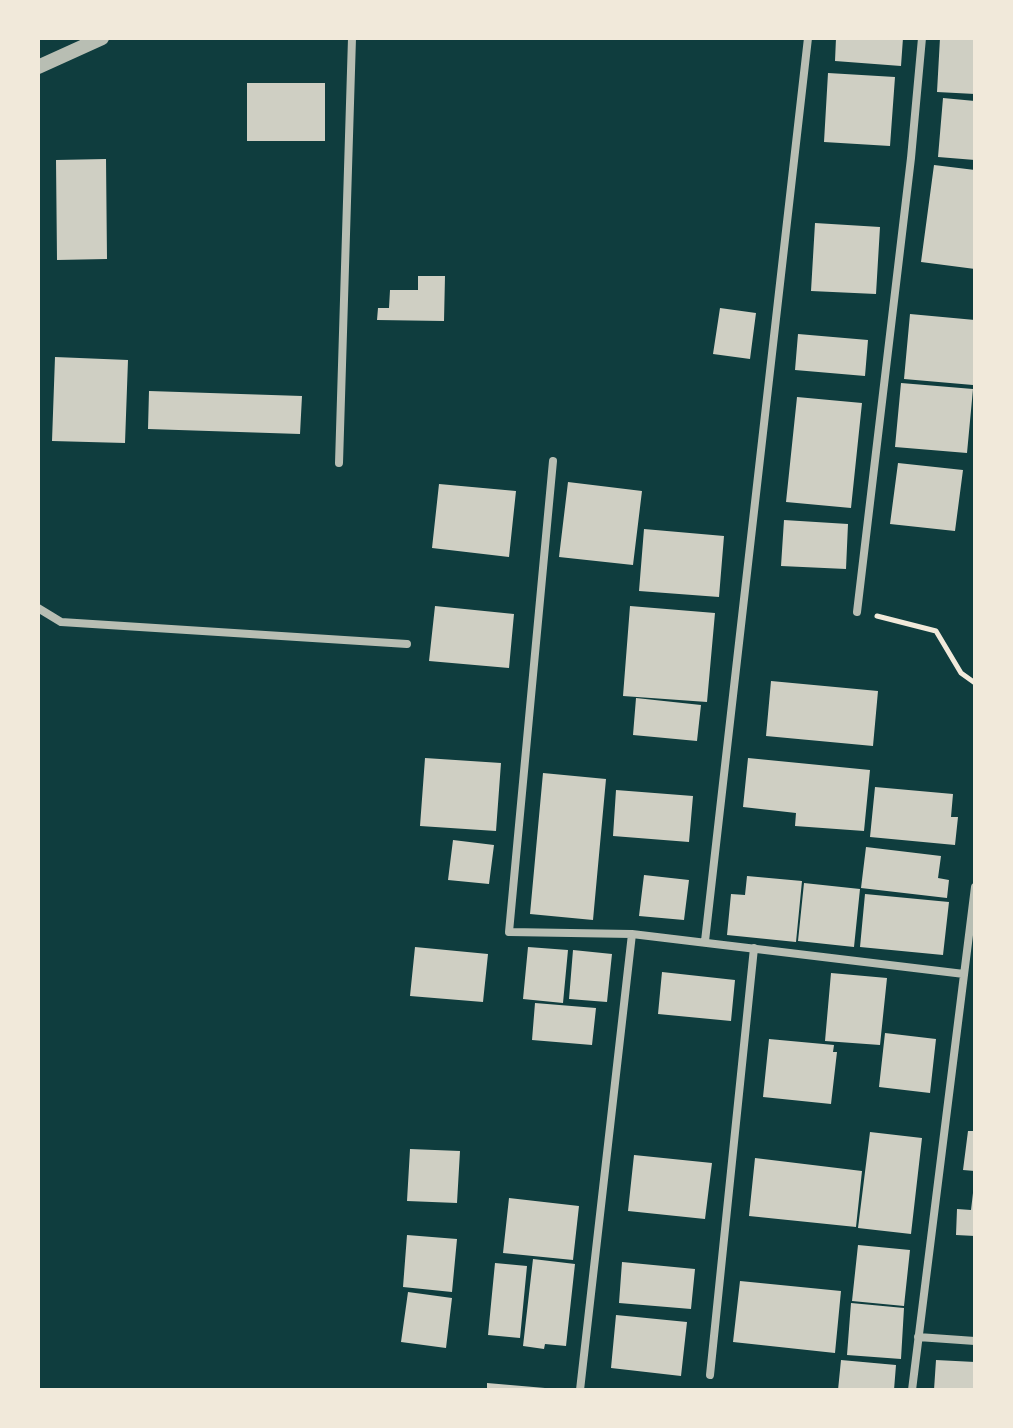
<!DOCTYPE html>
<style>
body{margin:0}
#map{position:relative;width:1013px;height:1428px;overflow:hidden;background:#0f3d3e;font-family:Cabin,sans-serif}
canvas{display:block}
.frame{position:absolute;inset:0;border:40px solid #f1e9da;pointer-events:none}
</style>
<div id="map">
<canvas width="1013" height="1428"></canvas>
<div class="frame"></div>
</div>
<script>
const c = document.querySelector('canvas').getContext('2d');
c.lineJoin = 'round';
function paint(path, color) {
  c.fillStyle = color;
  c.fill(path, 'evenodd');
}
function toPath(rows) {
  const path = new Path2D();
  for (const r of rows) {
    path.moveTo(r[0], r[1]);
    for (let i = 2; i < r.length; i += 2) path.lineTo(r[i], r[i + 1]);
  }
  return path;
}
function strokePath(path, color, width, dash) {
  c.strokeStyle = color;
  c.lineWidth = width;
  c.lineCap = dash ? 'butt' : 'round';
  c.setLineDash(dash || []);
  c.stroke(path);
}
paint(toPath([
 [836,38,903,38,901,66,835,61],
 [940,38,975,38,975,94,937,92],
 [828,73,895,77,890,146,824,142],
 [247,83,325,83,325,141,247,141],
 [943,98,975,101,975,160,938,157],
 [106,159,107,259,57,260,56,160],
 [934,165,975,170,975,269,921,262],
 [815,223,880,227,876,294,811,291],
 [418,276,445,276,444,321,377,320,378,308,389,308,390,290,418,290],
 [720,308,756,313,750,359,713,354],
 [910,314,975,320,973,385,904,379],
 [798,334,868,340,865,376,795,370],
 [55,357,128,360,125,443,52,441],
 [901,383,973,389,967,453,895,447],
 [149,391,302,396,300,434,148,429],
 [797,397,862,403,851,508,786,502],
 [898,463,963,470,955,531,890,524],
 [568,482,642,491,633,565,559,557],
 [439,484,516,491,509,557,432,548],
 [784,520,848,524,846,569,781,566],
 [644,529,724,536,719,597,639,591],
 [435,606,514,614,509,668,429,661],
 [630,606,715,613,707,702,623,696],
 [771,681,878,691,873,746,766,736],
 [636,698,701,705,697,741,633,735],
 [425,758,501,763,496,831,420,826],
 [748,758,870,770,864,831,795,826,796,813,743,807],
 [543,773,606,779,593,920,530,914],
 [875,787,953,794,951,817,958,817,955,845,870,837],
 [616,790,693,796,689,842,613,836],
 [453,840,494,845,489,884,448,880],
 [866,847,941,856,938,878,949,880,947,898,861,888],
 [644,875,689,880,684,920,639,916],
 [747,876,802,881,796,942,727,935,731,894,745,895],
 [804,883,860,889,854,947,798,941],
 [865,894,949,902,943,955,860,947],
 [415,947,488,954,483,1002,410,996],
 [528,947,568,950,563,1003,523,999],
 [573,950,612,954,607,1002,569,999],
 [662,972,735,980,731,1021,658,1014],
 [831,973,887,978,880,1045,825,1041],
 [535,1003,596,1008,592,1045,532,1040],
 [885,1033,936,1039,930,1093,879,1087],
 [769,1039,834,1045,833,1052,837,1052,831,1104,763,1097],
 [968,1131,975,1131,975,1171,963,1170],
 [870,1132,922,1138,911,1234,858,1228],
 [410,1149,460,1151,457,1203,407,1201],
 [634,1155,712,1163,705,1219,628,1211],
 [755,1158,862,1171,856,1227,749,1216],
 [973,1193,975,1193,975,1236,956,1235,957,1209,971,1210],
 [509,1198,579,1206,573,1260,503,1253],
 [407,1235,457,1239,452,1292,403,1287],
 [858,1245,910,1250,904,1306,852,1301],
 [533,1259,575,1264,566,1346,545,1344,544,1349,523,1346],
 [622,1262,695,1269,691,1309,619,1303],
 [495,1263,527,1266,520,1338,488,1335],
 [740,1281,841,1291,835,1353,733,1342],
 [408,1292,452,1298,446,1348,401,1342],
 [851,1303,904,1308,901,1359,847,1355],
 [616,1315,687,1322,681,1376,611,1368],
 [841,1360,896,1365,894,1390,838,1390],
 [936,1360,975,1362,975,1390,934,1390],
 [487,1383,545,1388,545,1390,487,1390]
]), '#cfcfc3');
strokePath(toPath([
 [877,616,936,631,961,673,975,683]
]), '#f1e9da', 5);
strokePath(toPath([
 [553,461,509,932,632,934,964,974],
 [339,463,352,38],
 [38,608,61,622,407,644],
 [857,612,911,158,922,38],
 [705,941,808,38],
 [918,1337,975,1341],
 [710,1375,754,948],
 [580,1390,632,934],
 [912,1390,975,887]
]), '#b8beb3', 8);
strokePath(toPath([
 [38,67,102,38]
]), '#b8beb3', 14);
</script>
